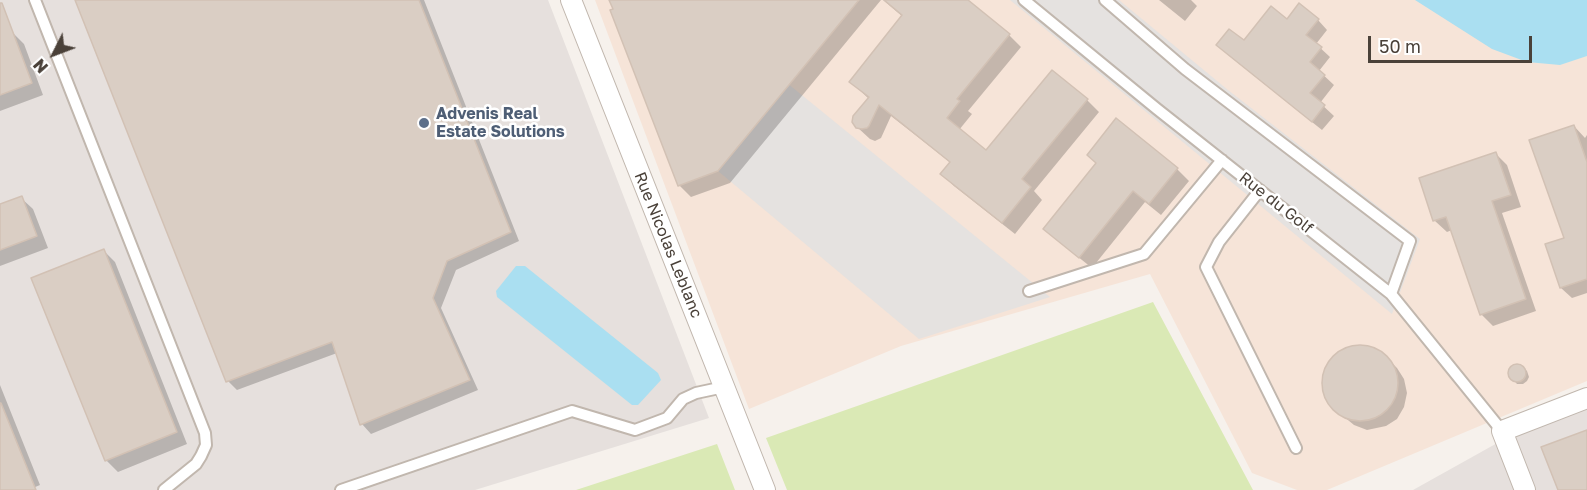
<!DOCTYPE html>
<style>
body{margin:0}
#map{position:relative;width:1587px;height:490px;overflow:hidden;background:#f6f1ec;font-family:"Golos Text",sans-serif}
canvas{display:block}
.north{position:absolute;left:24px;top:24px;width:60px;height:60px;-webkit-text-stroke:4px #fff;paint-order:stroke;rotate:228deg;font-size:16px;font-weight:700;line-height:24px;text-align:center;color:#4a4139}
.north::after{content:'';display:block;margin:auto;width:21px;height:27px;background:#4a4139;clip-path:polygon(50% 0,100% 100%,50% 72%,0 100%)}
.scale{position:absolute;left:1368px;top:36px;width:164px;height:27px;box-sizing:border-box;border:3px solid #4a4139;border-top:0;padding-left:8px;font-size:18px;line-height:21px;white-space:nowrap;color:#4a4139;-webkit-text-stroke:4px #fff;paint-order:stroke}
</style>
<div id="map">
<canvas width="1587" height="490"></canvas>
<div class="north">N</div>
<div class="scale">50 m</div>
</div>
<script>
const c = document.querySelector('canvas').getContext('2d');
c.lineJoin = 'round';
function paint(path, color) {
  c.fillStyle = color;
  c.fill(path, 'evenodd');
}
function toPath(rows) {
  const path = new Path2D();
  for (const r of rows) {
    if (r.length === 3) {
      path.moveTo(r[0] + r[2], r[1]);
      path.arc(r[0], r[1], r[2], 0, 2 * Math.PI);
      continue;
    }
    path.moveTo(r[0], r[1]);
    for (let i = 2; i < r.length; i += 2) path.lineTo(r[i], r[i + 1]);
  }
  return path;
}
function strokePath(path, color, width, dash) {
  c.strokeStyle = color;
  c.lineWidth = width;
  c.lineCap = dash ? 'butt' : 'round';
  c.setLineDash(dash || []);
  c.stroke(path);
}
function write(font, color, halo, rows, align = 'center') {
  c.font = font + ' "Golos Text",sans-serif';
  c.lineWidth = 5;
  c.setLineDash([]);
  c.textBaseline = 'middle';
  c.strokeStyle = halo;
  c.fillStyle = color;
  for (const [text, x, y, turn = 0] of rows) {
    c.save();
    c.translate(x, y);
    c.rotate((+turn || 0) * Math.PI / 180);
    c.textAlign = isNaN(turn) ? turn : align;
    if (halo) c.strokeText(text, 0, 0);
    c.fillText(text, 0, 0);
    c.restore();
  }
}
paint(toPath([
 [595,0,1587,0,1587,381,1327,490,1297,490,1252,473,1150,274,901,346,749,409]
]), '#f6e4d8');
paint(toPath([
 [0,0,548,0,709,418,475,490,0,490],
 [1587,405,1587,490,1413,490,1517,432]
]), '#e6e0dd');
paint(toPath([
 [1153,302,1253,490,787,490,766,438],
 [717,444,735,490,576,490]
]), '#dae9b5');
paint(toPath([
 [1010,0,1119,0,1228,90,1420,239,1392,314],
 [787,83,1050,297,919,339,718,171]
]), '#e5e2e0');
paint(toPath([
 [1415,0,1587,0,1587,56,1560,65,1527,62,1492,49],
 [516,266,525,266,658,373,661,380,638,405,632,405,497,297,496,291]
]), '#aadff1');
paint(toPath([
 [77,0,424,0,519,241,456,270,441,308,478,390,371,434,362,424,337,353,237,390,228,381],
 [611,0,881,0,730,183,691,197,679,185],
 [883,0,965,0,1009,35,1021,47,968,111,972,114,959,130,986,152,1087,100,1099,112,1034,191,1042,200,1015,234,954,186,942,174,951,163,891,116,881,138,875,141,870,139,857,127,869,99,851,82,903,17],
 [1159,0,1191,0,1197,6,1185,21],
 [1318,20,1327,30,1316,44,1330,57,1319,71,1334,85,1320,103,1334,116,1322,130,1227,54,1218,45,1244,42,1287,21],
 [12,32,24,44,43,95,0,111,0,37],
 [1116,120,1177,169,1189,181,1161,215,1145,202,1092,268,1057,240,1098,164],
 [1574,126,1585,138,1587,135,1587,293,1572,298,1561,288],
 [1495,153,1507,165,1521,207,1502,213,1536,311,1493,326,1481,314,1452,230,1447,232,1435,221,1421,178],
 [21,198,33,209,48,248,0,266,0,206],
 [103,250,115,262,187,444,118,472,106,460],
 [1361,347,1372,349,1387,358,1397,368,1404,379,1407,393,1404,407,1397,419,1386,426,1367,430,1354,425,1337,411,1329,401,1326,393,1324,382,1327,370,1337,356,1348,349],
 [1516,365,1524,368,1527,371,1529,377,1527,381,1523,384,1517,384,1510,376,1512,368],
 [0,385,40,485,28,490,0,490]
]), '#0003');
const building = toPath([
 [75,0,419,0,511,232,447,261,433,298,470,380,360,425,332,342,226,382,75,0],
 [609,0,859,0,718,171,678,186,610,10,613,9,609,0],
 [884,0,968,0,1010,34,957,99,960,101,947,118,986,150,1052,70,1088,99,1022,179,1031,187,1002,223,940,174,950,162,879,105,869,126,867,128,862,129,856,128,852,122,853,116,869,97,849,82,902,15,884,0],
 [0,3,2,3,32,83,0,95,0,3],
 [1299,3,1319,19,1306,35,1322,47,1310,62,1325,75,1310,93,1325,105,1312,122,1216,45,1229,29,1244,40,1271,6,1287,19,1299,3],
 [1116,118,1178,168,1149,204,1133,191,1079,258,1043,229,1096,163,1087,155,1116,118],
 [1574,125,1587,162,1587,279,1560,288,1545,244,1564,238,1529,140,1574,125],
 [1496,152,1511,195,1492,201,1526,299,1480,315,1446,217,1433,221,1419,178,1496,152],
 [22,196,37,236,0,250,0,204,22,196],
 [104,249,177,432,105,461,31,278,104,249],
 [1360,383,38],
 [1517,373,9],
 [0,403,1,403,36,490,0,490,0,403],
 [1587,430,1587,490,1558,490,1541,447,1587,430]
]);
paint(building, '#dacec4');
strokePath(building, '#d2c1b4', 1.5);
const lane = toPath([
 [35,0,205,433,206,445,201,456,196,464,164,490],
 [1024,0,1157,109,1391,294,1502,431],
 [1105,0,1185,69,1410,241,1391,294],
 [1260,190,1219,242,1206,267,1296,448],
 [1029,291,1144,254,1222,160],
 [341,490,572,411,635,430,667,418,683,399,696,393,724,387]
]);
const street = toPath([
 [571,0,765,490],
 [1525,490,1502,431,1587,398]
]);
strokePath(lane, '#c1b7ae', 14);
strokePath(street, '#c1b7ae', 22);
strokePath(lane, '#fff', 10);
strokePath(street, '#fff', 20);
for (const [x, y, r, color] of [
 [424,123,6,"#5c6f8a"]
]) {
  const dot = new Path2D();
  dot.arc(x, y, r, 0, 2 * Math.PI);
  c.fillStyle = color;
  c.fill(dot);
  strokePath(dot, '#fff', 2);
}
write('bold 16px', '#4e5e75', '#fff', [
 ["Advenis Real",436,114],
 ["Estate Solutions",436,132]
], 'left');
write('16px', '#4a4139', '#fff', [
 ["Rue du Golf",1276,203,38],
 ["Rue Nicolas Leblanc",668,245,68]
]);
</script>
